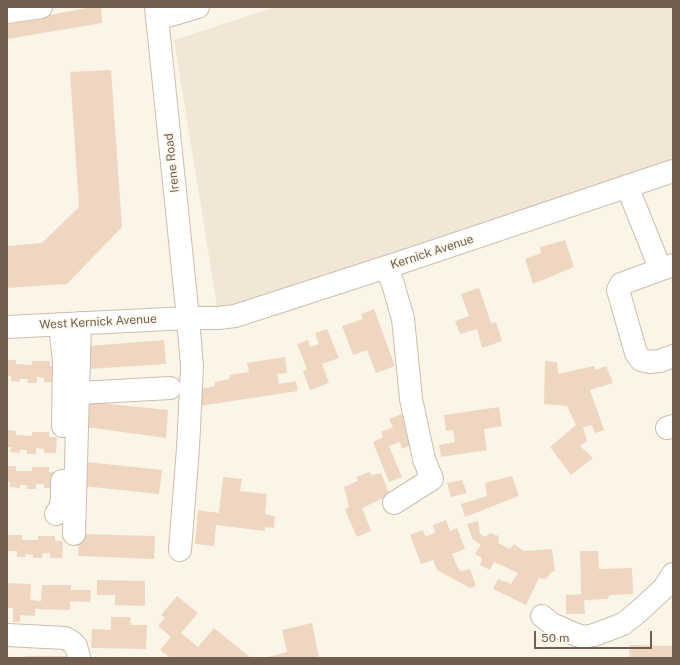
<!DOCTYPE html>
<style>
body{margin:0}
#map{position:relative;width:680px;height:665px;overflow:hidden;background:#fbf5e8;font-family:"Public Sans",sans-serif}
canvas{display:block}
.frame{position:absolute;inset:0;border:8px solid #725e4e;pointer-events:none}
.scale{position:absolute;left:534px;top:631px;width:118px;height:18px;box-sizing:border-box;border:2px solid #725e4e;border-top:0;padding-left:5px;font-size:12px;line-height:14px;white-space:nowrap;color:#725e4e;-webkit-text-stroke:3px #fdf8ee;paint-order:stroke}
</style>
<div id="map">
<canvas width="680" height="665"></canvas>
<div class="frame"></div>
<div class="scale">50 m</div>
</div>
<script>
const c = document.querySelector('canvas').getContext('2d');
c.lineJoin = 'round';
function paint(path, color) {
  c.fillStyle = color;
  c.fill(path, 'evenodd');
}
function toPath(rows) {
  const path = new Path2D();
  for (const r of rows) {
    path.moveTo(r[0], r[1]);
    for (let i = 2; i < r.length; i += 2) path.lineTo(r[i], r[i + 1]);
  }
  return path;
}
function strokePath(path, color, width, dash) {
  c.strokeStyle = color;
  c.lineWidth = width;
  c.lineCap = dash ? 'butt' : 'round';
  c.setLineDash(dash || []);
  c.stroke(path);
}
function write(font, color, halo, rows, align = 'center') {
  c.font = font + ' "Public Sans",sans-serif';
  c.lineWidth = 3.5;
  c.setLineDash([]);
  c.textBaseline = 'middle';
  c.strokeStyle = halo;
  c.fillStyle = color;
  for (const [text, x, y, turn = 0] of rows) {
    c.save();
    c.translate(x, y);
    c.rotate((+turn || 0) * Math.PI / 180);
    c.textAlign = isNaN(turn) ? turn : align;
    if (halo) c.strokeText(text, 0, 0);
    c.fillText(text, 0, 0);
    c.restore();
  }
}
paint(toPath([
 [275,7,673,7,673,160,219,318,174,40]
]), '#f2e7d7');
paint(toPath([
 [92,7,101,7,102,23,7,39,7,23],
 [111,70,122,227,67,284,7,288,7,246,42,243,79,207,70,72],
 [565,240,574,267,533,284,525,259,541,253,540,247],
 [479,288,491,323,496,322,502,341,482,348,477,329,460,334,455,321,469,316,461,294],
 [374,309,395,366,376,373,367,350,353,355,342,326,363,319,361,314],
 [327,329,339,358,322,364,329,383,310,390,303,371,307,369,297,344,308,340,310,347,319,344,315,333],
 [164,340,166,364,89,369,89,346],
 [285,357,287,373,277,374,279,384,296,381,298,391,200,406,198,389,215,386,215,382,230,379,229,375,249,372,247,363],
 [7,360,16,360,16,364,32,365,32,361,50,361,50,366,57,366,57,382,44,382,44,378,37,377,37,383,27,383,28,379,19,379,20,382,11,381,11,376,7,376],
 [545,361,557,362,558,374,594,366,596,370,606,366,613,383,590,390,604,430,595,433,592,425,583,427,587,441,580,446,593,458,571,475,550,447,576,425,567,406,544,404],
 [89,402,168,410,166,438,86,427],
 [499,407,502,426,484,429,487,450,441,457,439,445,455,442,453,430,446,431,444,415],
 [402,414,414,444,402,449,400,442,389,446,402,477,389,482,373,442,383,437,381,432,393,427,389,419],
 [7,430,16,431,16,435,32,436,32,432,49,432,49,437,57,437,56,453,44,453,44,449,36,448,36,454,27,454,27,450,19,450,20,453,10,452,11,447,7,447],
 [86,462,162,470,159,494,83,486],
 [7,466,16,466,16,471,32,471,32,467,49,467,49,472,57,472,56,488,44,488,44,484,36,484,36,489,27,489,27,485,19,485,20,488,10,487,10,482,7,482],
 [369,472,372,475,381,473,390,495,362,508,371,531,357,537,345,510,349,506,344,487,357,481,357,477],
 [512,476,519,496,465,517,461,504,487,496,485,483],
 [223,477,242,479,240,491,267,494,265,514,275,516,274,528,265,527,265,531,216,525,214,546,195,544,198,510,219,513],
 [462,480,467,493,451,497,447,483],
 [446,520,450,531,457,528,465,549,452,554,458,568,461,571,470,569,476,586,470,588,437,570,433,560,421,564,410,535,422,530,426,536,435,533,433,525],
 [478,521,480,534,485,537,490,533,499,536,498,543,510,549,514,544,524,551,552,549,555,571,551,572,548,577,545,579,539,578,526,605,493,589,498,579,511,584,518,573,494,562,490,570,480,565,482,558,475,554,481,545,473,540,467,524],
 [79,534,155,536,154,559,78,556],
 [7,535,22,535,22,540,38,540,38,536,55,536,55,541,63,541,62,558,50,558,50,553,43,553,42,558,33,558,33,555,25,554,26,557,17,557,17,551,7,551],
 [580,551,598,551,599,569,632,568,633,594,609,595,608,599,584,600,585,614,566,614,566,595,581,594],
 [97,580,145,581,145,606,115,605,115,595,97,595],
 [7,583,31,584,30,600,41,601,42,585,71,585,71,590,91,590,90,602,70,601,70,610,35,609,35,616,20,615,20,622,13,622,13,608,7,608],
 [177,596,198,613,181,633,198,647,214,628,251,658,171,658,160,650,171,637,158,626,165,618,161,615],
 [111,617,130,617,131,625,147,625,146,649,91,648,92,629,111,630],
 [312,623,319,658,264,658,287,652,282,630],
 [630,645,673,646,673,658,629,658],
 [25,656,68,656,68,658,25,658]
]), '#eed6c1');
const minor = toPath([
 [156,7,188,318,192,366,188,448,180,550],
 [7,12,41,7],
 [157,19,198,7],
 [627,186,660,268],
 [673,265,621,284,618,290,636,353,641,360,650,362,660,361,673,356],
 [386,267,393,284,403,319,411,399,424,459,432,479,394,503],
 [60,324,64,362,63,426],
 [7,327,188,318,219,318,235,316,408,260,673,171],
 [79,393,170,388],
 [667,428,673,426],
 [56,514,60,508,62,500,62,481],
 [74,534,80,323],
 [542,616,552,624,574,634,583,637,594,635,623,624,638,612,664,588,673,574],
 [7,635,65,638,72,642,76,646,79,658]
]);
strokePath(minor, '#ccbdae', 24);
strokePath(minor, '#fff', 22);
write('12px', '#725e4e', '#fdf8ee', [
 ["Irene Road",172,163,-96],
 ["Kernick Avenue",432,252,-18],
 ["West Kernick Avenue",98,322,-3]
]);
</script>
